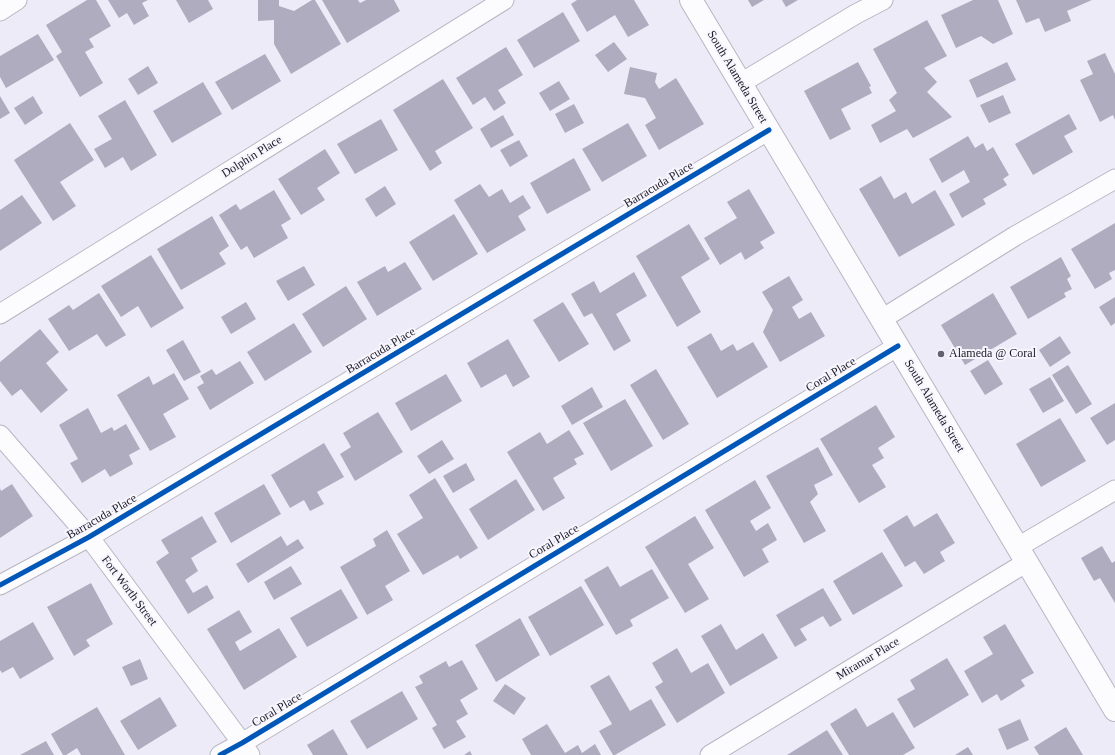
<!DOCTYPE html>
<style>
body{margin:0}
canvas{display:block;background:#edebf8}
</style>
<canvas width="1115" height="755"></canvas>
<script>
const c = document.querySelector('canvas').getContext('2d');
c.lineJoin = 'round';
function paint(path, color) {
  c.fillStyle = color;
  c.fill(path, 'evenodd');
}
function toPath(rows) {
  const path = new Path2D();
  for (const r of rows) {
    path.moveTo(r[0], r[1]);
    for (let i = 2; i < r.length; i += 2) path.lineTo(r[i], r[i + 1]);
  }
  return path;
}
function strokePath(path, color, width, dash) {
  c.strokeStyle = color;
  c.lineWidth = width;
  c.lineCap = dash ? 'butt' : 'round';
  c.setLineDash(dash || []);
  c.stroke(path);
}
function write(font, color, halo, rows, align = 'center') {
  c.font = font + ' "Times New Roman",serif';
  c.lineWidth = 4;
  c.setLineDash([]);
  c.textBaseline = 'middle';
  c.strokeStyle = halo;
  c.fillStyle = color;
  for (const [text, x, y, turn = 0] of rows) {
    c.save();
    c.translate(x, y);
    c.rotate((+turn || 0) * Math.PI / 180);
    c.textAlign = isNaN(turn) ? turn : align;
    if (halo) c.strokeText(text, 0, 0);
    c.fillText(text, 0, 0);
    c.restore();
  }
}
paint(toPath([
 [87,0,96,0,111,26,89,39,94,47,85,52,103,83,80,97,56,56,62,52,46,25],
 [108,0,148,0,142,3,149,16,134,25,127,13,119,18],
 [176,0,208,0,213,9,189,23],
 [258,0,279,0,279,6,294,11,312,0,315,0,341,44,291,74,274,44,274,20,258,21],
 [322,0,358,0,360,3,366,0,394,0,400,11,347,43],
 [577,0,634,0,649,25,628,37,615,15,587,32,571,4],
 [748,0,764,0,752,7],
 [782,0,798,0,786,7],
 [973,0,998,0,1013,34,993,44,981,36,956,48,941,15],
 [1016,0,1092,0,1067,11,1071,21,1045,32,1039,18,1026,23],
 [563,12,580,41,534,68,517,40],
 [927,20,947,56,924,68,937,82,927,92,952,117,913,138,907,129,880,143,871,125,896,111,889,100,897,93,873,49],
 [38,34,54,60,6,88,0,77,0,56],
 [614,42,627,59,608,72,595,55],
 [506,47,523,75,498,90,506,103,494,111,485,97,473,105,456,78],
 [1105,53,1115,74,1115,120,1113,115,1100,122,1080,80,1093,74,1087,61],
 [265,54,281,81,232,110,215,82],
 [858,62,871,86,869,87,872,93,841,109,851,129,830,140,804,91],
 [1007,62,1016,80,977,98,969,80],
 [148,66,158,83,138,95,128,79],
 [630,67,657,73,655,82,659,89,676,78,704,124,659,150,645,125,656,118,645,98,624,94],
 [443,79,473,128,435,151,442,163,430,171,393,110],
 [559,81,570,99,550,111,539,93],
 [203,82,222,114,172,143,153,111],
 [1003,95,1011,113,989,123,980,105],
 [0,96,10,113,0,119],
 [33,96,43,113,25,125,14,108],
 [125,100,157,155,131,171,123,157,105,168,94,149,112,139,98,116],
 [574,104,584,123,565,133,555,114],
 [1069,114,1077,129,1064,136,1073,152,1033,175,1015,144],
 [503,115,514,135,491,148,480,129],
 [381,119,398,150,355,174,337,144],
 [70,123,94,160,60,182,76,206,53,221,14,160],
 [628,123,647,156,602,182,582,149],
 [968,136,975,148,983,143,987,151,993,147,1009,175,1003,179,1007,185,983,199,986,204,962,218,949,194,970,182,964,170,942,183,929,159],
 [519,140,528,156,510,167,500,150],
 [325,149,340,173,317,188,325,200,301,215,278,179],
 [574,158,591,190,547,214,530,183],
 [881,176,894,199,906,192,912,204,935,190,955,225,899,257,859,189],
 [480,184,489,197,502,189,510,203,523,195,531,208,518,216,526,230,487,253,454,200],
 [385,186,396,204,376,217,365,199],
 [749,189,775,233,760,242,764,248,745,260,741,252,720,265,704,238,737,218,727,202],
 [274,190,291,219,281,225,288,238,254,258,247,246,241,250,219,215,236,204,240,210],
 [22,195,42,223,0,251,0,210],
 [454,214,478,254,433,281,409,242],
 [212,216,229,246,219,253,226,264,181,290,157,249],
 [1115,223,1115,270,1109,273,1112,279,1095,289,1071,249],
 [689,224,710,259,681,277,701,312,677,327,636,256],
 [151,255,184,308,151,328,138,306,121,317,101,286],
 [1061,257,1071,276,1067,279,1072,289,1064,293,1066,297,1028,319,1010,287],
 [405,262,422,289,377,316,357,282,385,266,388,272],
 [304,266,315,285,288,301,276,281],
 [634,272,647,296,616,314,631,341,614,351,592,313,584,317,571,294,594,281,600,293],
 [789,276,803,300,792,307,799,319,811,312,825,336,780,362,763,332,773,310,762,292],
 [346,286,367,319,323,347,302,314],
 [99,293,126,335,106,347,97,334,69,351,48,319,69,305,73,310],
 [993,293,1017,334,965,365,941,325],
 [1115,297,1115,323,1111,326,1099,307],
 [246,302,256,319,231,334,221,317],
 [563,302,589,344,559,362,533,320],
 [294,323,312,352,265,381,247,352],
 [40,329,59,352,46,363,68,390,41,413,21,389,12,396,0,381,0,362],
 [711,333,721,351,733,344,737,351,753,342,768,367,717,398,687,347],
 [1060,336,1071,353,1050,367,1039,350],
 [508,339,530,377,513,387,506,374,481,388,467,363],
 [183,340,201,372,184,381,166,350],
 [988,360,1003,384,985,395,970,371],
 [240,361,254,383,210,410,197,387,204,383,200,376,212,369,216,375],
 [1068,365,1092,404,1076,414,1052,375],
 [656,369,689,424,663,440,630,385],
 [174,373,189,399,163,414,176,437,150,451,117,395,149,376,153,385],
 [446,374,462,401,411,431,395,403],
 [1050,377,1064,401,1043,413,1029,389],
 [592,387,603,407,572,425,561,406],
 [625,399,653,446,611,471,583,423],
 [1115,403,1115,440,1107,445,1090,418],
 [876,405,895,437,878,448,884,458,872,465,886,487,859,503,820,439],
 [88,408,101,433,112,427,114,431,126,424,140,449,129,455,133,464,110,477,105,469,82,483,70,463,78,459,59,425],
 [378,412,403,452,355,481,340,454,351,447,343,433],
 [1060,418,1086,461,1041,487,1016,444],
 [569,430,584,454,574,459,577,464,553,478,565,498,543,511,507,452,540,432,547,444],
 [442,440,454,459,429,474,417,456],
 [324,443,344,477,317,492,324,504,310,511,304,500,290,508,271,475],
 [818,447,833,475,814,485,818,494,810,502,826,531,804,543,766,476],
 [466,463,475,480,453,493,443,476],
 [435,478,478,548,460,559,458,555,423,575,397,534,423,518,409,495],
 [516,479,535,510,488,540,469,509],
 [755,480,771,508,750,521,756,531,768,523,777,540,762,549,769,562,744,577,705,510],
 [12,484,33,516,0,538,0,488,1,491],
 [264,484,281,514,231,543,214,513],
 [937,513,955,543,940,552,945,561,924,574,915,561,905,567,883,530,907,515,914,527],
 [202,516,217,542,191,558,198,571,185,580,193,593,207,585,214,598,188,614,156,562,169,553,161,540],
 [695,516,714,548,688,564,709,599,685,613,645,547],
 [387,530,410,571,385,586,393,600,367,615,340,567,376,546,373,539],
 [281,536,287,546,298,539,304,548,248,583,236,564],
 [1102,546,1112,563,1115,561,1115,603,1100,578,1094,581,1081,558],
 [882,552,903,586,853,615,833,581],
 [291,566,302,584,274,600,264,582],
 [608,566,620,587,652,569,669,598,630,620,633,626,616,635,584,580],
 [91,583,113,624,86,640,90,646,74,656,47,607],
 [581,586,604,625,550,656,528,617],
 [823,588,842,620,830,627,823,616,800,629,807,640,795,647,776,615],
 [341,589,358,618,307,647,290,618],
 [239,610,252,632,235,642,240,651,279,628,297,657,244,690,207,629],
 [520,618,540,655,496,682,475,645],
 [33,622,54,659,20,679,13,667,2,673,0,670,0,641],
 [721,624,736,650,763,633,778,658,730,686,701,636],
 [1005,624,1034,673,1021,680,1025,686,1001,701,997,694,982,703,964,671,993,654,983,637],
 [677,648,691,673,708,663,725,693,677,723,655,687,663,682,652,663],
 [947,658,969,695,914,728,897,699,915,689,910,680],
 [140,659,148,679,131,686,122,667],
 [462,660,478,689,460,700,468,714,456,721,466,737,444,749,432,728,437,725,415,687,423,683,419,676,446,661,449,667],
 [609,675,630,711,651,699,666,725,615,755,613,755,599,731,612,724,590,686],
 [505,684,526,698,514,715,493,701],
 [402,691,418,719,367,749,350,721],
 [160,697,177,726,138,750,120,721],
 [97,707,125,755,81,755,77,748,66,755,63,755,51,734],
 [856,708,867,727,893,712,915,748,903,755,849,755,830,724],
 [1020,719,1029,740,1007,750,998,729],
 [547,724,565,753,578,745,582,753,595,744,601,755,531,755,522,739],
 [1066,727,1083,755,1039,755,1034,747],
 [333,729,348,755,313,755,307,745],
 [827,730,843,755,787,755],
 [46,741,54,755,20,755],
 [968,747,973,755,955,755],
 [470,751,472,755,464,755]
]), '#b0acc0');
const minor = toPath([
 [0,11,17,0],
 [741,83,856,14,883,0],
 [0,314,504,0],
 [882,319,1015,236,1115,179],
 [0,435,89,537,242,743,250,755],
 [1018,547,1115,490],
 [0,585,89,537,769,130],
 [220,755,242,743,898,346],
 [710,755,1027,562]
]);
const secondary = toPath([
 [691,0,1115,710]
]);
strokePath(minor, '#b7b6c2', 21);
strokePath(secondary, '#b7b6c2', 24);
strokePath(minor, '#fcfcfe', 19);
strokePath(secondary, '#fcfcfe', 22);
strokePath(toPath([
 [0,585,89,537,769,130],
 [220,755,242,743,898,346]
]), '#0057b8', 5);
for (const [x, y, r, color] of [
 [941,354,4,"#646270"]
]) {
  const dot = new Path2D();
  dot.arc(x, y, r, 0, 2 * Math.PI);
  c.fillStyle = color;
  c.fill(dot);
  strokePath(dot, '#f7f6fd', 1.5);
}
write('12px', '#1b1926', '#f7f6fd', [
 ["South Alameda Street",737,77,59],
 ["Dolphin Place",252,157,-32],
 ["Barracuda Place",659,185,-31],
 ["Barracuda Place",381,351,-31],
 ["Coral Place",831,375,-31],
 ["South Alameda Street",934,406,59],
 ["Barracuda Place",102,517,-30],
 ["Coral Place",554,542,-31],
 ["Fort Worth Street",129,591,53],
 ["Miramar Place",868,659,-31],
 ["Coral Place",277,710,-31]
]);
write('12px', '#1b1926', '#f7f6fd', [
 ["Alameda @ Coral",949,354]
], 'left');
</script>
